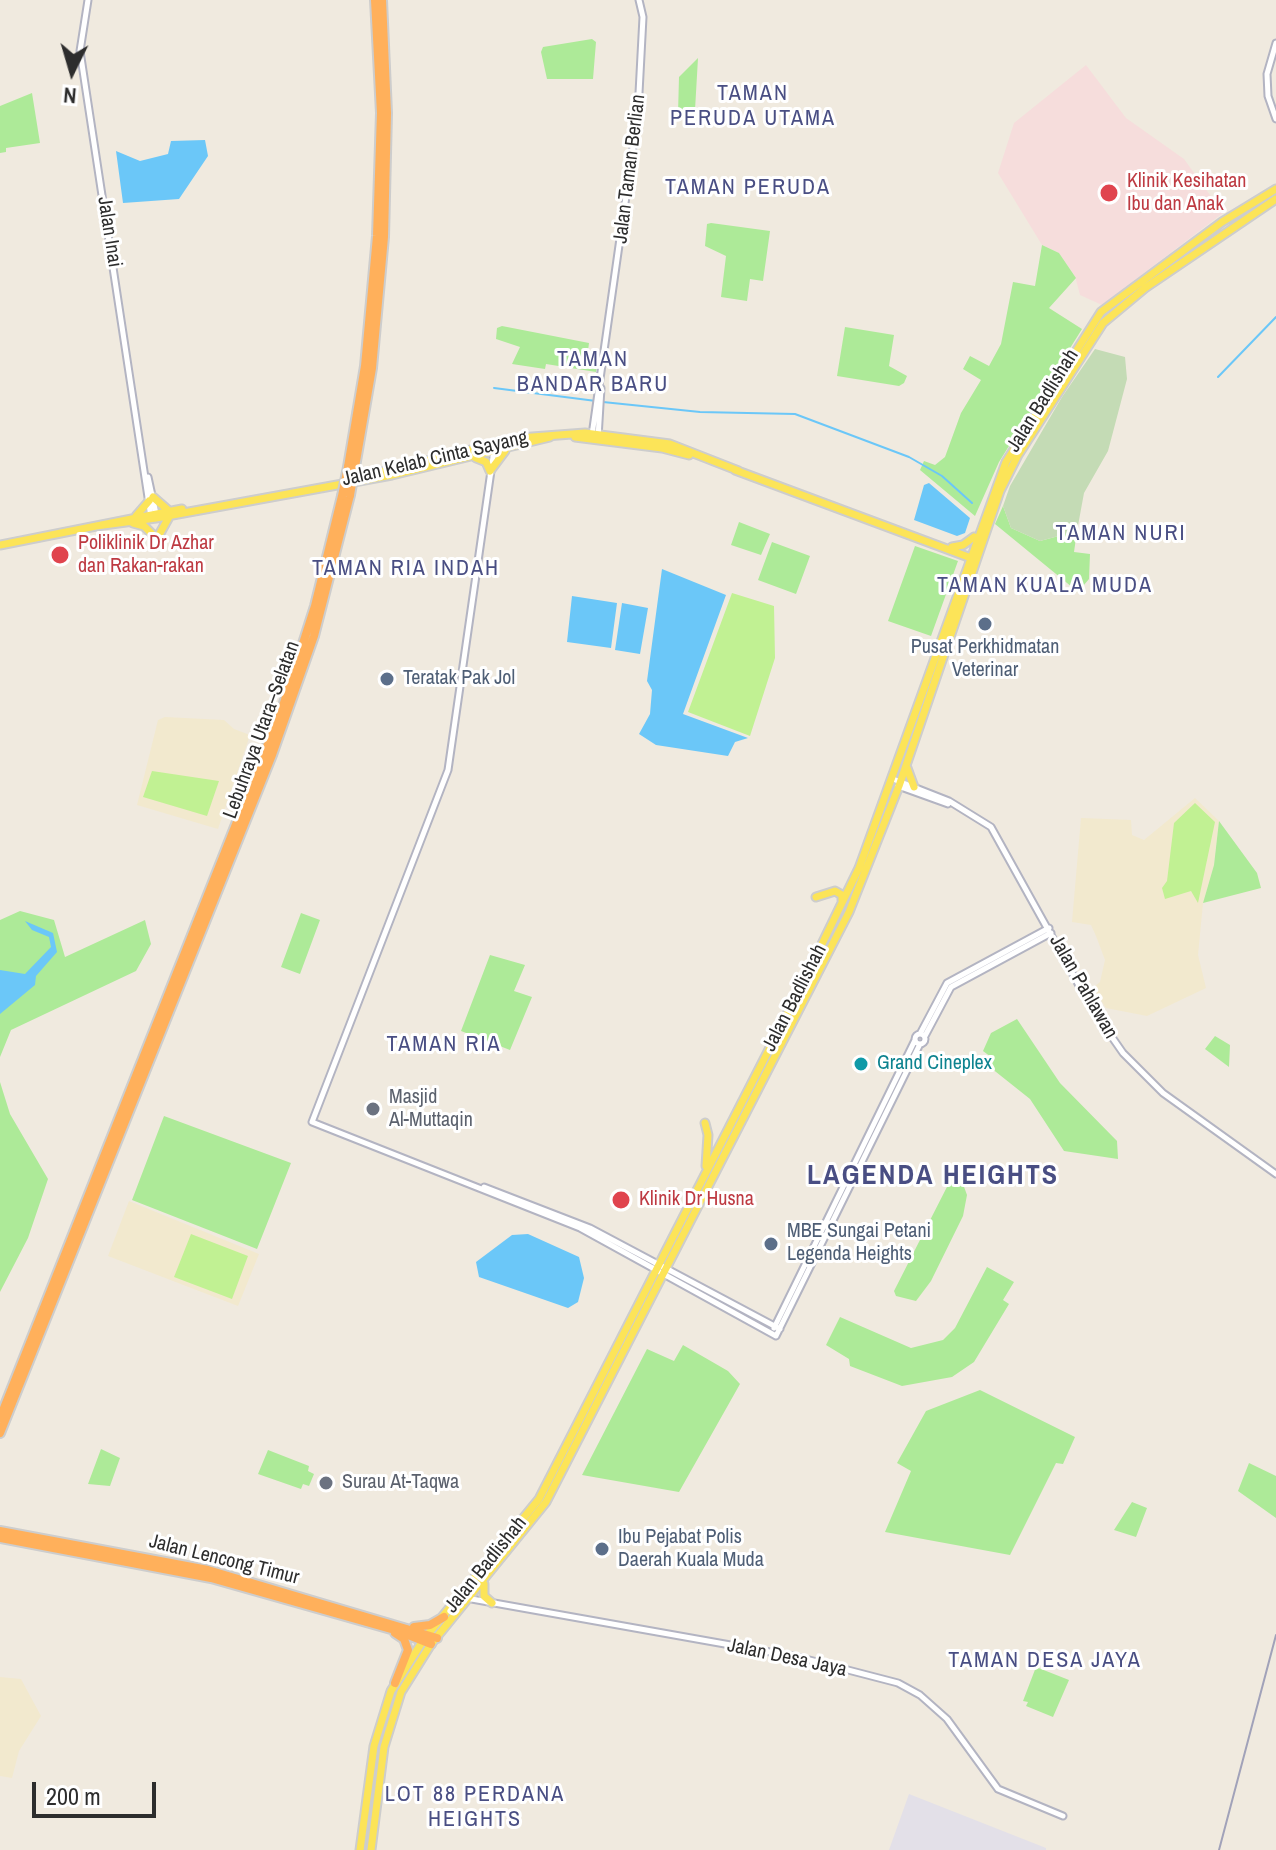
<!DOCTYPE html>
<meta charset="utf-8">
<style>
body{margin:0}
#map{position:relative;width:1276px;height:1850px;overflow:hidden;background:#f0eadf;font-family:"Archivo Narrow",sans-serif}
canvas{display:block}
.north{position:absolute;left:32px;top:32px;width:80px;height:80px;-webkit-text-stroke:6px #fff;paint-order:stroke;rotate:185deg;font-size:22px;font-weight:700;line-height:32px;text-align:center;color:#2d2d2d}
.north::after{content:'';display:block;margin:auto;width:28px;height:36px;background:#2d2d2d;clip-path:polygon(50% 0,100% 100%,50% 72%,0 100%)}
.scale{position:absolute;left:32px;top:1782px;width:124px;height:36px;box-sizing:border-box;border:4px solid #2d2d2d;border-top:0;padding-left:10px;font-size:24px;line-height:28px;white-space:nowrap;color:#2d2d2d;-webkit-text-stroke:6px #fff;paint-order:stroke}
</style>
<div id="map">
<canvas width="1276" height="1850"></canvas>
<div class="north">N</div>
<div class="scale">200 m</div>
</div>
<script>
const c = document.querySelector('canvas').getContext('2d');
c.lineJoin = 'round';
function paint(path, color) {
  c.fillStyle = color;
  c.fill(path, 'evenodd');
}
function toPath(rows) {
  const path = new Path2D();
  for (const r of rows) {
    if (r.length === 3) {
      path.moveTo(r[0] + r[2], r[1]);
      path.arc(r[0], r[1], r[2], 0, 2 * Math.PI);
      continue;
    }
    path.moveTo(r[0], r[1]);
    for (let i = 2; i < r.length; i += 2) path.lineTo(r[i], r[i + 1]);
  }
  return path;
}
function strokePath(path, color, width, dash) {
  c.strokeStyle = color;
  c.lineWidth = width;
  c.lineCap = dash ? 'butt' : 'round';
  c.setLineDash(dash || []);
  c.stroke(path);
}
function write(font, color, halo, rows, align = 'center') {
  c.font = font + ' "Archivo Narrow",sans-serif';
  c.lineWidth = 6;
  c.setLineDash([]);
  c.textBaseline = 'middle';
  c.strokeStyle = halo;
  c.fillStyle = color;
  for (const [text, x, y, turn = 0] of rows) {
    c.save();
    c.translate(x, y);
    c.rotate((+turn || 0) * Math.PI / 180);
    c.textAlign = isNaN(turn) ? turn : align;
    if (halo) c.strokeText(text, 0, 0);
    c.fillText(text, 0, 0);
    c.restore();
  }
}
paint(toPath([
 [909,1794,1046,1848,1046,1850,889,1850]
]), '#e3e0e8');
paint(toPath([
 [165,717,224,720,234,729,250,735,218,829,137,805,158,720],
 [1195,798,1219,821,1214,865,1203,903,1198,955,1206,988,1147,1016,1106,1008,1093,988,1100,982,1105,960,1096,936,1091,925,1072,922,1081,818,1131,820,1132,835,1144,840],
 [129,1201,259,1254,238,1306,108,1256],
 [0,1677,21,1679,41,1716,19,1751,12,1778,0,1776]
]), '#f2e9ce');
paint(toPath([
 [1086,65,1126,118,1184,159,1223,213,1102,305,1080,295,1075,276,1059,253,1042,245,998,173,1014,123]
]), '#f6dddc');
paint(toPath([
 [592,39,596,42,593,79,547,79,541,52,543,47],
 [698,58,695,110,689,115,678,114,679,77],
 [32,93,40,143,6,148,6,152,0,153,0,106],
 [711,223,770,231,763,281,750,279,747,301,721,297,726,256,705,246,707,224],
 [1042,245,1059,253,1076,278,1049,308,1082,329,999,462,975,516,920,470,924,461,935,465,945,457,961,413,981,380,963,369,970,356,989,366,1001,344,1013,282,1035,286],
 [502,326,589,343,587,359,598,361,596,372,546,364,545,369,512,364,520,347,496,339,497,328],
 [845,327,894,335,889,366,907,376,904,383,899,386,837,376],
 [1003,506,1011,528,1040,541,1077,531,1074,552,1090,554,1089,579,1078,592,995,524],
 [739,522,770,534,761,555,731,545],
 [772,542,810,556,796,594,758,580],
 [915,546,958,561,931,636,888,621],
 [1219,821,1257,873,1261,888,1203,903,1214,865],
 [20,911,54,920,65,957,145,920,151,944,136,971,11,1030,0,1057,0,920],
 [301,913,320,920,300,974,281,967],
 [490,955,525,965,514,991,532,997,510,1050,461,1031],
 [1017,1019,1060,1083,1117,1141,1118,1159,1064,1151,1030,1099,986,1064,991,1057,983,1051,991,1033],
 [1215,1036,1230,1045,1229,1067,1205,1049],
 [0,1082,10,1114,48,1179,28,1238,0,1292],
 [164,1116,291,1163,257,1249,132,1200],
 [959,1173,967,1195,963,1216,931,1281,916,1301,896,1296,894,1291,951,1179,955,1181],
 [987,1267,1014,1282,1003,1300,1009,1304,974,1362,952,1377,902,1386,850,1366,849,1359,826,1345,840,1317,911,1348,943,1340,955,1328],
 [683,1345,728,1371,740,1384,679,1492,582,1475,647,1349,674,1361],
 [980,1390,1075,1437,1063,1464,1056,1463,1010,1555,885,1532,911,1471,897,1463,926,1411],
 [101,1449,120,1458,110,1486,88,1484],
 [268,1450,309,1466,308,1471,314,1474,309,1486,303,1484,301,1489,258,1474],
 [1249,1463,1276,1476,1276,1518,1238,1491],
 [1132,1502,1147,1508,1136,1537,1114,1530],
 [1036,1667,1069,1680,1053,1717,1026,1706,1028,1702,1023,1701]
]), '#adea98');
paint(toPath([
 [1095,349,1125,357,1127,379,1108,451,1084,493,1077,531,1040,541,1011,528,1003,506,1010,486,1062,397]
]), '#c4dbb5');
paint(toPath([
 [732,593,774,606,775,658,750,736,688,712],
 [152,771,219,781,207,816,143,797],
 [1195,803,1215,822,1198,903,1191,891,1165,899,1162,888,1167,881,1174,823],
 [191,1234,248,1256,232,1299,174,1277]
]), '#c1f193');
paint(toPath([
 [205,140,208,156,179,199,123,203,116,151,140,161,168,154,171,141],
 [929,483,970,518,965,533,957,536,914,520,924,485],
 [662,569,726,595,683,714,748,738,735,742,728,756,656,745,639,734,650,714,652,690,647,681],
 [572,596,617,603,611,648,567,642],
 [622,603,648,608,640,654,615,650],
 [25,921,53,933,57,952,36,976,35,985,0,1014,0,970,25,974,51,947,49,937,32,930],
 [528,1234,579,1257,584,1278,578,1302,568,1308,479,1277,476,1262,512,1235]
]), '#6bc7f8');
strokePath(toPath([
 [1218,377,1276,317],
 [494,388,596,401],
 [603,402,700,412,795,414,909,457,942,476,972,503]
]), '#6bc7f8', 2);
const minor = toPath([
 [88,0,80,51,151,517],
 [1276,43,1267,74,1268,96,1276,119],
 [592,435,638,112,643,17,639,0],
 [598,438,601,388],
 [494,450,448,770,312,1122,580,1228,776,1336,920,1044],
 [148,477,156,514],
 [893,779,949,801,991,827,1091,1007,1123,1053,1163,1093,1276,1174],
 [898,786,948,804],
 [920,1039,5],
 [920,1034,947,983,1049,928],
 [925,1036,951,987,1051,933],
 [484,1187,590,1228,780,1329],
 [774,1328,915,1040],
 [466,1598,798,1657,898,1683,920,1695,947,1719,998,1789,1063,1816]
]);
const major = toPath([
 [575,437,662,448,689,455],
 [476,458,486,462,490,471],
 [735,470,971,558],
 [490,471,505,451],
 [377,473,519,438,585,433,670,444,739,471],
 [153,497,169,511],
 [136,516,149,501],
 [133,523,144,526,154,536],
 [96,526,156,518,392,475,550,437],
 [159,535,169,517],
 [0,545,182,509],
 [952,547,963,545,974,537],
 [907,768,914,787],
 [816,897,835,891,842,895,842,900],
 [705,1123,708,1135,706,1166],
 [484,1584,484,1596,492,1603],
 [360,1850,374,1746,391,1691,424,1639,539,1499,802,985,859,868,1006,462,1101,312,1222,222,1276,189],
 [371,1850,384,1747,401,1692,431,1644,546,1502,849,912,899,786,1000,491,1018,455,1103,323,1145,288,1276,199]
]);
const highway = toPath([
 [348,467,365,366,377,236,381,113,375,0],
 [355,467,372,368,384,237,387,113,382,0],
 [0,1418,283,706,315,606,342,496],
 [0,1433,272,755,314,636,350,495],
 [0,1531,208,1570,437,1638],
 [0,1538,211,1578,398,1631,431,1644],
 [414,1627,430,1625,444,1617],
 [395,1683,408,1650,404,1639,395,1633]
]);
strokePath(minor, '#b3b4c2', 9);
strokePath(major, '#cdcdcd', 11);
strokePath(highway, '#cdcdcd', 12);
strokePath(minor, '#fff', 5);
strokePath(major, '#fce458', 7);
strokePath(highway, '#ffb05b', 8);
strokePath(toPath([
 [1219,1850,1276,1635]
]), '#a1a2b9', 2);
const highwayBridge = toPath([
 [350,495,355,467],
 [342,496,348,467]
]);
strokePath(highwayBridge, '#cdcdcd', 12, []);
strokePath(highwayBridge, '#ffb05b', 8);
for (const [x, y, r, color] of [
 [1109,193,10,"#e0444e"],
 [60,555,10,"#e0444e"],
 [985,624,8,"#5c6f8a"],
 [387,679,8,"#5c6f8a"],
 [861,1064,8,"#0f9aa8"],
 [373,1109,8,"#6b7280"],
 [621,1200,10,"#e0444e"],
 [771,1244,8,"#5c6f8a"],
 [326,1483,8,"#6b7280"],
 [602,1549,8,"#5c6f8a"]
]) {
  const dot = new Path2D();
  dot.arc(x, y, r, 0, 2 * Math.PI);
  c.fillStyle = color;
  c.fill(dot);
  strokePath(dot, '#fff', 3);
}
write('20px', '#2d2d2d', '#fff', [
 ["Jalan Taman Berlian",630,169,-83],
 ["Jalan Inai",109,232,81],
 ["Jalan Badlishah",1043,401,-58],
 ["Jalan Kelab Cinta Sayang",435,459,-13],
 ["Lebuhraya Utara–Selatan",262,730,-70],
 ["Jalan Pahlawan",1083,987,60],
 ["Jalan Badlishah",795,998,-63],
 ["Jalan Lencong Timur",224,1560,14],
 ["Jalan Badlishah",486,1565,-51],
 ["Jalan Desa Jaya",787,1658,12]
]);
write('20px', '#be3a42', '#fff', [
 ["Klinik Kesihatan",1127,182],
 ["Ibu dan Anak",1127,205],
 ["Poliklinik Dr Azhar",78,544],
 ["dan Rakan-rakan",78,567],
 ["Klinik Dr Husna",639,1200]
], 'left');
write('20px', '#4e5e75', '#fff', [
 ["Pusat Perkhidmatan",985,648,"center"],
 ["Veterinar",985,671,"center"],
 ["Teratak Pak Jol",403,679],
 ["MBE Sungai Petani",787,1232],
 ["Legenda Heights",787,1255],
 ["Ibu Pejabat Polis",618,1538],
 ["Daerah Kuala Muda",618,1561]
], 'left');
write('20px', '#0d838f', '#fff', [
 ["Grand Cineplex",877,1064]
], 'left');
write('20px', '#5b616d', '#fff', [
 ["Masjid",389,1098],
 ["Al-Muttaqin",389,1121],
 ["Surau At-Taqwa",342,1483]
], 'left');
c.letterSpacing = '2px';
write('22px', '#494e83', '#fff', [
 ["TAMAN",753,94],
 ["PERUDA UTAMA",753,119],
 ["TAMAN PERUDA",748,188],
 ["TAMAN",593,360],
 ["BANDAR BARU",593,385],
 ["TAMAN NURI",1121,534],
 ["TAMAN RIA INDAH",406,569],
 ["TAMAN KUALA MUDA",1045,586],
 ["TAMAN RIA",444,1045],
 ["TAMAN DESA JAYA",1045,1661],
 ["LOT 88 PERDANA",475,1795],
 ["HEIGHTS",475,1820]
]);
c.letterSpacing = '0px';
c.letterSpacing = '2px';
write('bold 28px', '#494e83', '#fff', [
 ["LAGENDA HEIGHTS",933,1176]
]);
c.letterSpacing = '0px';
</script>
